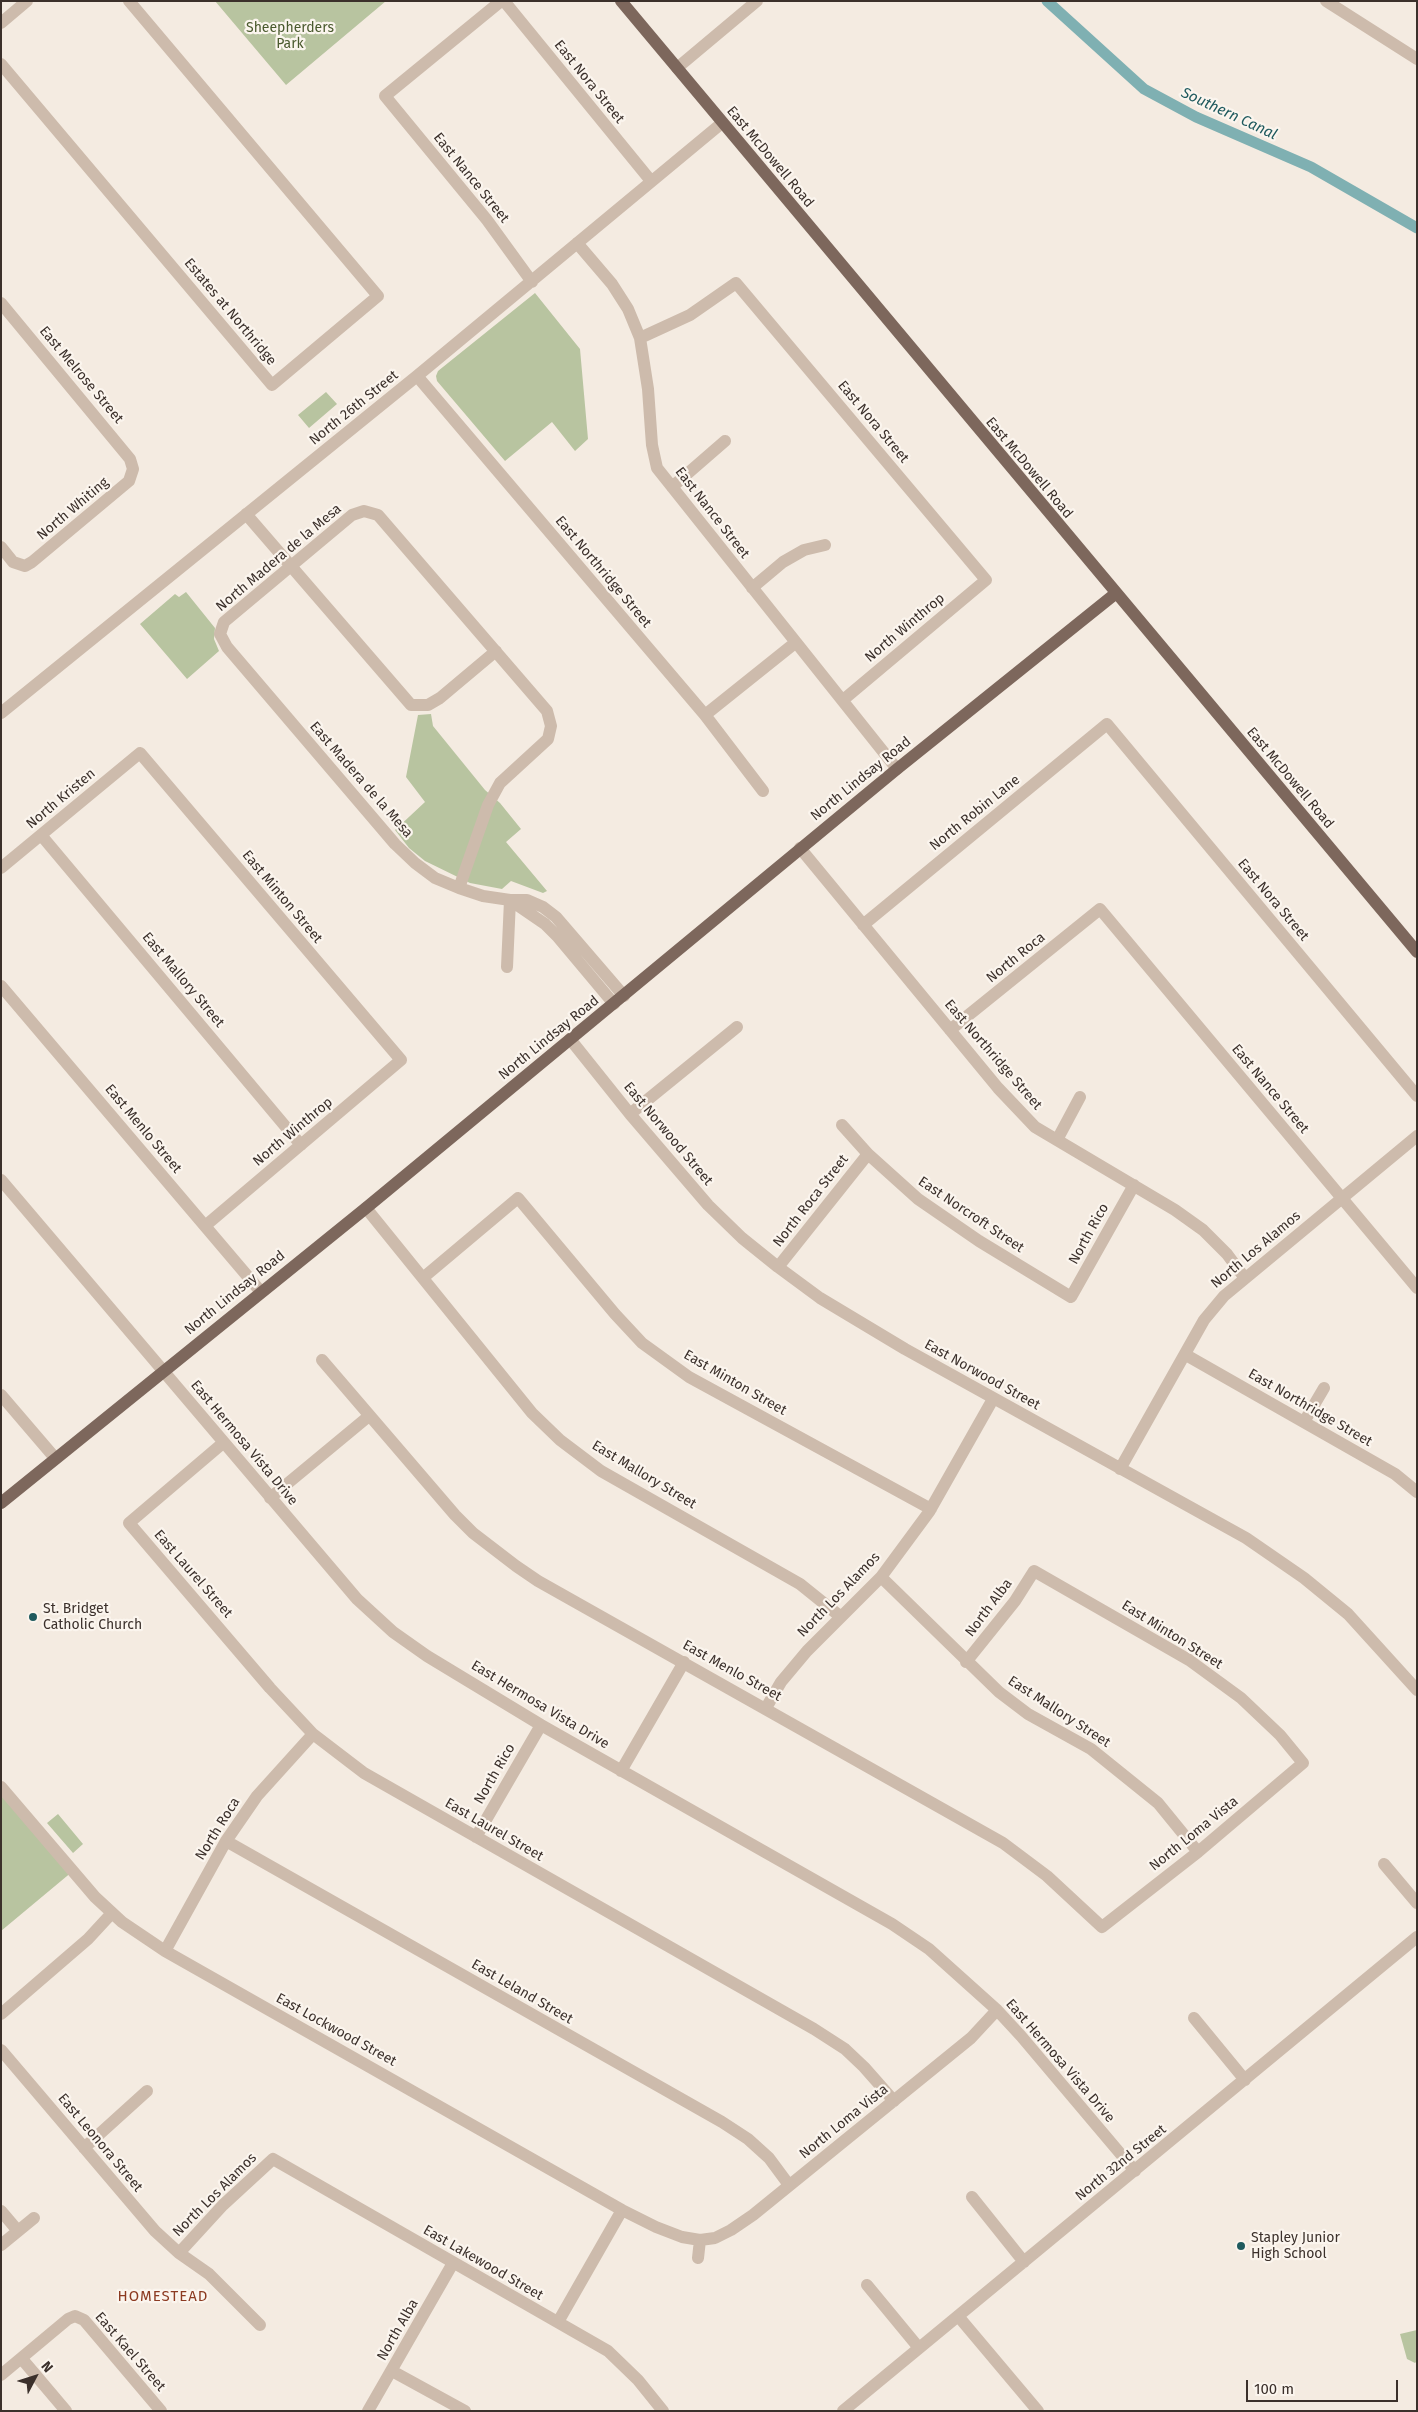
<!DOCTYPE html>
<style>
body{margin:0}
#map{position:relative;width:1418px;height:2412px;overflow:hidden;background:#f4ebe1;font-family:"Fira Sans",sans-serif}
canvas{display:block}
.frame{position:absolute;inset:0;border:2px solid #3b302b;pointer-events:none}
.north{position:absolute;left:10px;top:2352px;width:50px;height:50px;-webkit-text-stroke:4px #fbf5ee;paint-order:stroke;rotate:50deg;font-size:14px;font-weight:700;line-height:20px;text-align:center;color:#3b302b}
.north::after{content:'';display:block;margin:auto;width:18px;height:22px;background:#3b302b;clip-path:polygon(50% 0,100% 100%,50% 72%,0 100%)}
.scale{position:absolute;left:1246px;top:2380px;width:152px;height:22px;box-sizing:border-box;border:2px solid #3b302b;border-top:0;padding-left:6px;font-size:15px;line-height:18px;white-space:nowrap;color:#3b302b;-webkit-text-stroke:4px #fbf5ee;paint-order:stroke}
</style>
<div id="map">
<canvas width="1418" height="2412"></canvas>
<div class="frame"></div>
<div class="north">N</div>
<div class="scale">100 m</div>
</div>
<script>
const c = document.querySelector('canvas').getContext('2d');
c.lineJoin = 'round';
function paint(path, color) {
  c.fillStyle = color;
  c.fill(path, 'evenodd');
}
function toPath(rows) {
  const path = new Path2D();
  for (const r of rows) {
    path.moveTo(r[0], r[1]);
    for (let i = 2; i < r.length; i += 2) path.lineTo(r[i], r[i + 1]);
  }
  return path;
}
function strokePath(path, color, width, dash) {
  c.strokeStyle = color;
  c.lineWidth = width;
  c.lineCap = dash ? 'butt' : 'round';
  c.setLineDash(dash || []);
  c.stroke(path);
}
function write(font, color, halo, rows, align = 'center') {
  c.font = font + ' "Fira Sans",sans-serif';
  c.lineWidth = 4.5;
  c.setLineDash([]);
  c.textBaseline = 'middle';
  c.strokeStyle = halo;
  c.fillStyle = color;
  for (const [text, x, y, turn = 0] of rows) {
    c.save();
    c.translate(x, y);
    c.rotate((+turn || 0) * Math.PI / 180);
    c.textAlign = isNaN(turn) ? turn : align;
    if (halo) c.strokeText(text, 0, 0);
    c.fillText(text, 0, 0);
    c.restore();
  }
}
paint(toPath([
 [215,1,386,1,286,85],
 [535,293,580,349,588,439,575,451,552,422,505,461,437,381,436,376,438,371],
 [326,392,337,404,309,428,298,415],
 [186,592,215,628,214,639,219,651,187,679,140,624,175,594,179,597],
 [431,714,433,726,485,790,500,803,521,829,506,842,547,891,543,893,511,881,502,889,470,883,425,861,409,848,395,830,425,802,406,777,418,715],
 [1,1787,73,1871,1,1931],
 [58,1814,83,1844,73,1853,47,1823],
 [1417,2330,1417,2361,1415,2363,1407,2359,1400,2334]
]), '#b8c4a0');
strokePath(toPath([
 [1047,1,1144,89,1196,117,1311,167,1417,228]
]), '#7fb0b2', 11);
strokePath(toPath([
 [501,1,385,96,487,220,532,282],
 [504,1,651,181],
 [1326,1,1417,59],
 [1,23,27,1],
 [1,64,272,385,378,296,129,1],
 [677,68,757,1],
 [577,243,612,284,628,309,640,338,648,389,652,445,657,468,897,769],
 [1,303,130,459,133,469,129,481,32,562,25,566,13,562,1,547],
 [640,338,690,315,736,283,986,580,843,700],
 [417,376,705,715,763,791],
 [672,487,725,441],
 [246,514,411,705,428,705,440,698,496,651],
 [752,588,783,562,804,550,825,545],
 [1,713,417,376,722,123],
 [705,715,795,643],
 [41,835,301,1145],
 [800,848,998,1088,1035,1127,1175,1210,1203,1230,1227,1254,1244,1277],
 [1,868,140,753,401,1060,205,1226],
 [459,888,488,805,500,783,548,739,551,726,547,711,378,515,364,511,352,515,224,622,220,634,227,647,395,844,415,863,435,878,459,888,483,896,510,900,527,900,543,907,556,917,624,996],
 [510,900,545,924,557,936,614,1004],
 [863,925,1107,724,1417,1096],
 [507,967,510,900],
 [1,986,261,1292],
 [950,1030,1100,909,1417,1288],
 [570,1039,630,1114,708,1205,742,1238,778,1267,820,1298,905,1349,1246,1538,1304,1578,1348,1614,1417,1690],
 [630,1114,737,1027],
 [842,1125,868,1154,918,1199,979,1241,1071,1297,1134,1185],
 [1057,1140,1080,1097],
 [1,1180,357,1599,393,1632,427,1656,541,1725,892,1924,929,1949,997,2010,1021,2036,1135,2171],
 [366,1208,532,1413,560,1440,601,1471,800,1584,841,1617],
 [778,1267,868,1154],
 [424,1277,518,1198,615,1314,642,1343,689,1377,931,1509],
 [1186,1355,1395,1474,1417,1492],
 [322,1360,455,1515,473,1533,516,1566,538,1581,1003,1843,1047,1876,1102,1927,1198,1852,1303,1763,1280,1735,1241,1698,1189,1660,1034,1571,1015,1601,966,1662],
 [1,1395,55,1458],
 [1304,1422,1324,1388],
 [223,1443,129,1523,270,1688,313,1734,364,1773,814,2029,845,2049,864,2067,894,2101],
 [1120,1469,1204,1320,1224,1296,1417,1136],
 [270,1498,369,1416],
 [881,1577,999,1692,1028,1714,1091,1749,1158,1803,1198,1852],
 [766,1708,781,1682,807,1651,881,1577,929,1512,993,1399],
 [621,1771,684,1662],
 [1,1787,95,1897,122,1922,165,1951,622,2210,656,2227,682,2237,700,2240,715,2238,731,2230,753,2215,971,2038,997,2010],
 [476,1837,541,1725],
 [226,1841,722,2122,748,2139,769,2158,789,2185],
 [1384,1864,1417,1903],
 [165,1951,226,1841,257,1796,313,1734],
 [1,2014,88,1939,112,1913],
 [1194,2018,1245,2080],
 [1,2050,155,2231,179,2253,209,2274,260,2325],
 [84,2148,147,2091],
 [972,2197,1024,2262],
 [1,2211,18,2231],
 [1,2245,34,2218],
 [179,2253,223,2205,273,2159,608,2351,638,2380,663,2411],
 [698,2258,700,2240],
 [867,2285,919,2348],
 [958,2316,1038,2411],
 [558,2322,622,2210],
 [22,2359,66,2411],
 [392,2371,465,2411],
 [1,2375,68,2319,75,2316,84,2320,161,2411],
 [368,2411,453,2263],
 [843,2411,1417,1937]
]), '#cdbbac', 12);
strokePath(toPath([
 [621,1,1417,952],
 [1,1503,366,1208,897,769,1115,594]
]), '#7d675c', 12);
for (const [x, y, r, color] of [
 [33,1617,5,"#1f5a5e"],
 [1241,2246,5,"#1f5a5e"]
]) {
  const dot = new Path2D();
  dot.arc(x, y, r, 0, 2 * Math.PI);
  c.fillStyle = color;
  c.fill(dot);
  strokePath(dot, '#fbf5ee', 2);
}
write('14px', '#4a5a2e', '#fbf5ee', [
 ["Sheepherders",290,28],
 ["Park",290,44]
]);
write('14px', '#3b302b', '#fbf5ee', [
 ["East Nora Street",589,82,51],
 ["East McDowell Road",770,157,50],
 ["East Nance Street",471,178,51],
 ["Estates at Northridge",230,312,50],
 ["East Melrose Street",81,375,50],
 ["North 26th Street",354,408,-39],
 ["East Nora Street",873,422,50],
 ["East McDowell Road",1029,468,50],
 ["North Whiting",73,509,-40],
 ["East Nance Street",712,513,52],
 ["North Madera de la Mesa",279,558,-40],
 ["East Northridge Street",603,572,50],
 ["North Winthrop",905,628,-40],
 ["East McDowell Road",1290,778,50],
 ["North Lindsay Road",861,779,-39],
 ["East Madera de la Mesa",361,780,49],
 ["North Kristen",61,799,-40],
 ["North Robin Lane",975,813,-39],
 ["East Minton Street",282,897,50],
 ["East Nora Street",1273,900,50],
 ["North Roca",1016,958,-39],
 ["East Mallory Street",183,980,50],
 ["North Lindsay Road",549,1038,-39],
 ["East Northridge Street",993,1055,49],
 ["East Nance Street",1270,1089,50],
 ["East Menlo Street",143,1129,50],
 ["North Winthrop",293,1132,-40],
 ["East Norwood Street",668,1134,50],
 ["North Roca Street",811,1201,-52],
 ["East Norcroft Street",971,1215,34],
 ["North Rico",1089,1234,-61],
 ["North Los Alamos",1256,1250,-40],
 ["North Lindsay Road",235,1293,-39],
 ["East Norwood Street",982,1375,29],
 ["East Minton Street",735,1383,30],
 ["East Northridge Street",1310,1408,30],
 ["East Hermosa Vista Drive",244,1443,50],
 ["East Mallory Street",644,1475,31],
 ["East Laurel Street",193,1574,49],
 ["North Los Alamos",839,1595,-46],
 ["North Alba",989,1608,-53],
 ["East Minton Street",1172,1635,32],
 ["East Menlo Street",732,1671,29],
 ["East Hermosa Vista Drive",540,1705,31],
 ["East Mallory Street",1059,1712,33],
 ["North Rico",495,1774,-60],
 ["North Roca",218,1829,-58],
 ["East Laurel Street",494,1830,30],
 ["North Loma Vista",1194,1834,-39],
 ["East Leland Street",522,1992,30],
 ["East Lockwood Street",336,2030,29],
 ["East Hermosa Vista Drive",1060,2061,49],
 ["North Loma Vista",844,2122,-39],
 ["East Leonora Street",100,2143,50],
 ["North 32nd Street",1121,2163,-39],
 ["North Los Alamos",215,2195,-45],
 ["East Lakewood Street",483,2263,30],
 ["North Alba",398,2330,-60],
 ["East Kael Street",130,2352,49]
]);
write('14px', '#3b302b', '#fbf5ee', [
 ["St. Bridget",43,1609],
 ["Catholic Church",43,1625],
 ["Stapley Junior",1251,2238],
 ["High School",1251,2254]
], 'left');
write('italic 15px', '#1f5a5e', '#fbf5ee', [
 ["Southern Canal",1229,114,25]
]);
c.letterSpacing = '1px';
write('15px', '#8c3b22', '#fbf5ee', [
 ["HOMESTEAD",163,2297]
]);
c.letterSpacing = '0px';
</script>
